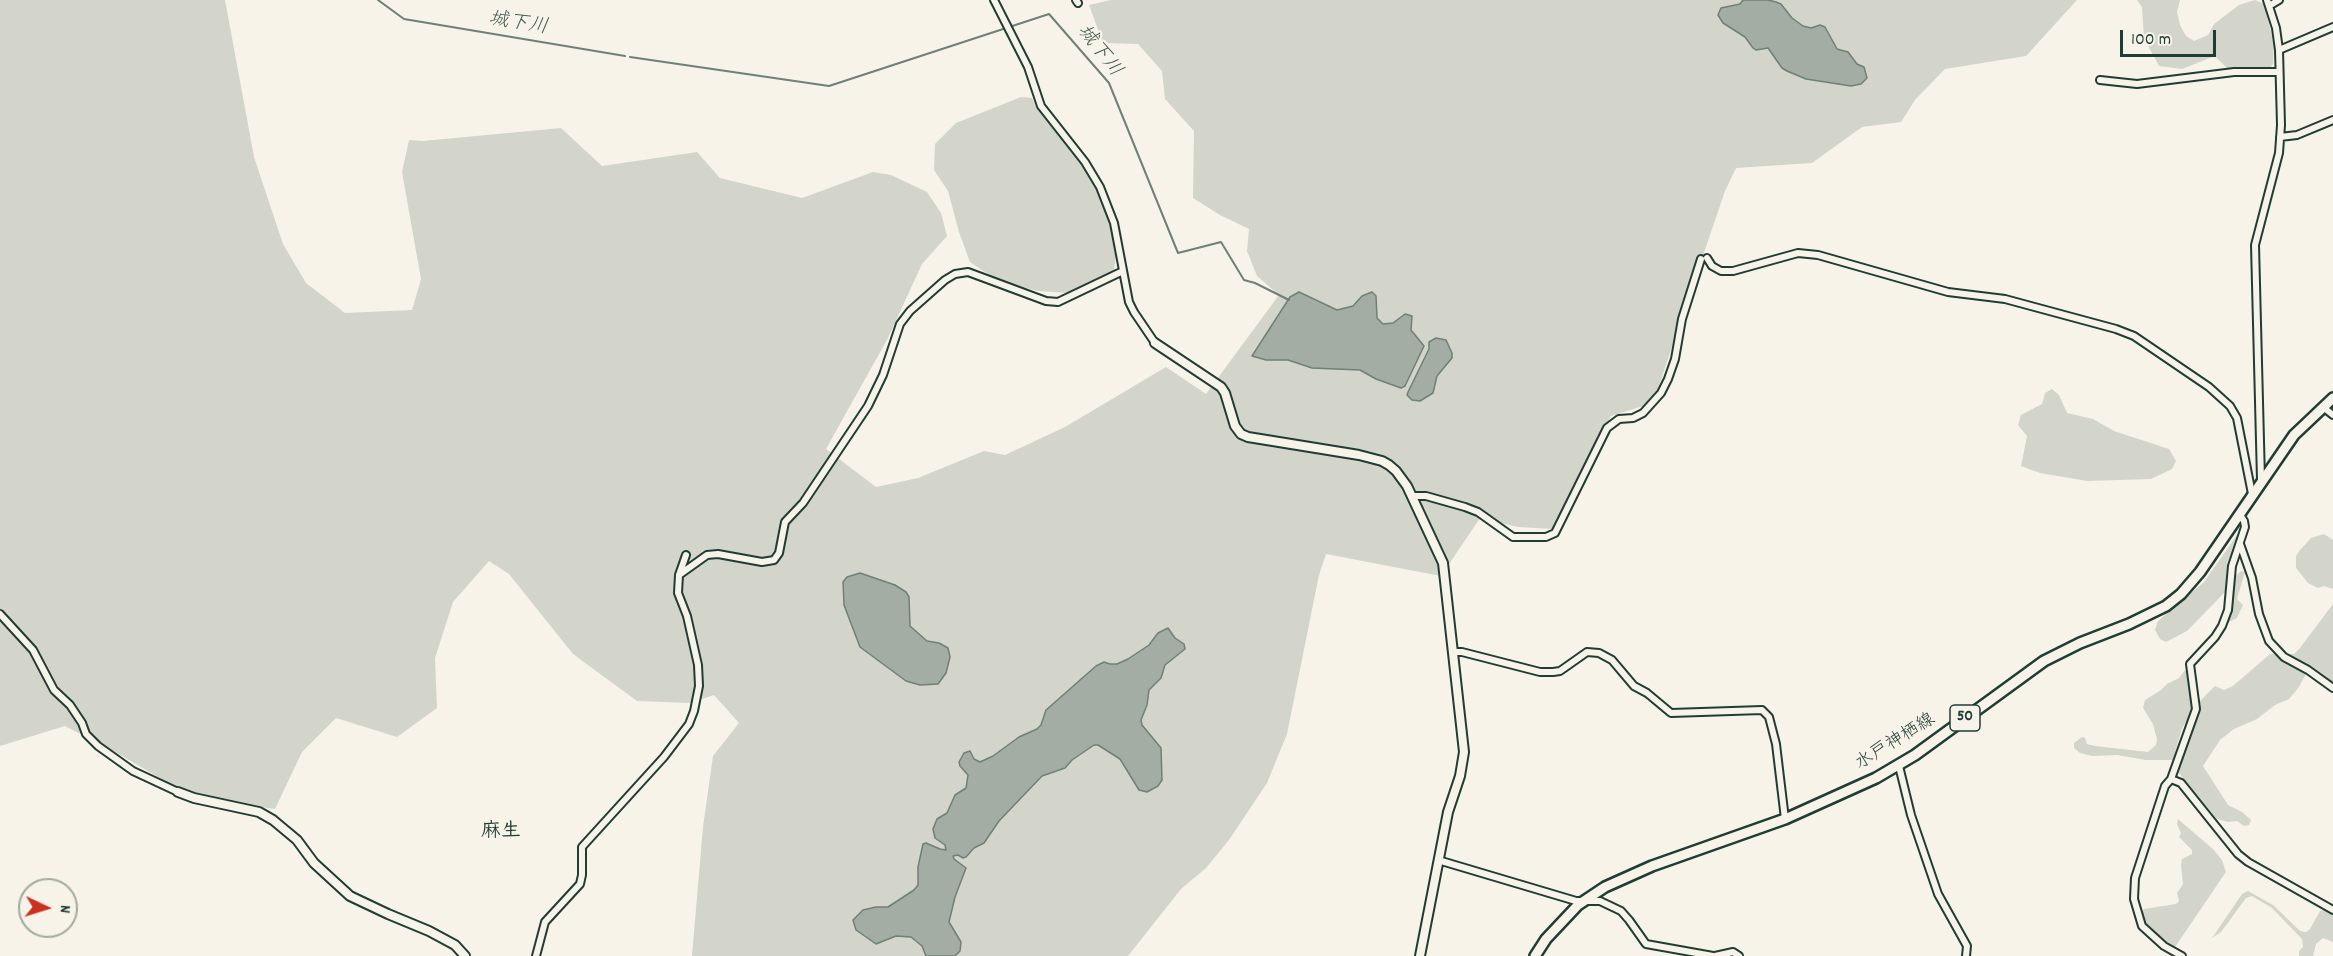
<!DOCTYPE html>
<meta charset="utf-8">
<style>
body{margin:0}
#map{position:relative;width:2333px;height:956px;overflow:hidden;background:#f7f3e8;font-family:Dekko,sans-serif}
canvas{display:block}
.north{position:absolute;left:18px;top:878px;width:60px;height:60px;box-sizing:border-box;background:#f7f3e8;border:2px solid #a1aaa0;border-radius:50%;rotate:94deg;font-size:16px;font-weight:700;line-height:24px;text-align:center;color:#1f3d34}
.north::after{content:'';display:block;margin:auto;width:21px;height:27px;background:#c8321e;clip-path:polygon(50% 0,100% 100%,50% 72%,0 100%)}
.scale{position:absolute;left:2120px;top:30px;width:96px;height:27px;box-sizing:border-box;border:3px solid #1f3d34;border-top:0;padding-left:8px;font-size:18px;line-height:21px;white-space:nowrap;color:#1f3d34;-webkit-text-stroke:4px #f7f3e8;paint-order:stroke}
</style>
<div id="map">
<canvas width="2333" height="956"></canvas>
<div class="north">N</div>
<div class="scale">100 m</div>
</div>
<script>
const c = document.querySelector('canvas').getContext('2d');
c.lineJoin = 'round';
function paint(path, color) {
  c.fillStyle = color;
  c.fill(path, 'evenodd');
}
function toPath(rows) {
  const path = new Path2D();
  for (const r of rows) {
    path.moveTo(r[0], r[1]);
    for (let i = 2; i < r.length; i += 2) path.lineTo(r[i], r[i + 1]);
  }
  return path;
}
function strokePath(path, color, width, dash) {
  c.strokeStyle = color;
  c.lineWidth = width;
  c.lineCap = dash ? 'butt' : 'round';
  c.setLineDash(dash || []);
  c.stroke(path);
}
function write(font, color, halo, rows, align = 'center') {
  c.font = font + ' Dekko,"Klee One",sans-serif';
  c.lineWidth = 4.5;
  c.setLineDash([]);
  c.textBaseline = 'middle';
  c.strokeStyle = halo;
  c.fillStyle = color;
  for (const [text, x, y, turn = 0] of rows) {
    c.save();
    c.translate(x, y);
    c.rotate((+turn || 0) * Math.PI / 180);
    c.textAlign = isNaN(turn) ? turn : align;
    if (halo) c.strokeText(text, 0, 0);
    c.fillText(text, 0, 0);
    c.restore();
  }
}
paint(toPath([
 [0,0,225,0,254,157,283,244,306,283,345,313,412,310,421,279,402,172,409,140,423,141,561,128,602,166,697,152,720,178,802,198,873,172,891,175,927,192,941,213,947,236,922,264,888,338,826,449,876,487,918,478,984,451,1005,455,1065,427,1166,367,1206,394,1279,295,1257,276,1247,251,1249,229,1220,215,1193,198,1194,131,1165,99,1162,71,1138,44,1103,43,1089,5,1111,0,2077,0,2026,56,1945,69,1915,100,1901,122,1862,127,1812,163,1736,168,1725,191,1653,403,1611,416,1552,529,1519,527,1500,523,1482,515,1441,576,1326,554,1319,575,1287,734,1267,783,1229,840,1206,868,1181,889,1128,956,692,956,703,827,713,756,739,723,714,695,690,703,637,701,573,654,509,574,489,561,453,602,435,658,437,708,397,737,336,718,302,752,275,809,194,798,117,753,65,726,0,746],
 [2137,0,2180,0,2177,12,2180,25,2186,36,2194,41,2208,35,2214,24,2239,5,2255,0,2264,4,2267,17,2274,44,2273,64,2270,68,2228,69,2215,56,2182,69,2159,66,2144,38,2142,7],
 [1021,97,1032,98,1037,109,1085,170,1099,192,1110,227,1116,255,1114,270,1104,278,1069,293,1038,291,997,280,970,262,959,232,948,191,934,170,935,144,956,123],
 [2052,389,2059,395,2067,413,2093,419,2114,431,2169,449,2176,461,2172,469,2151,479,2087,481,2040,473,2021,466,2027,436,2018,425,2021,415,2042,404,2045,393],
 [2324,534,2333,540,2333,589,2324,586,2318,588,2308,583,2296,568,2296,556,2300,550,2311,538],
 [2237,535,2238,535,2235,551,2228,560,2227,565,2233,578,2241,571,2245,572,2237,599,2243,605,2237,618,2227,623,2228,591,2226,591,2187,631,2166,642,2160,639,2155,630,2158,621,2204,582],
 [2333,604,2333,685,2309,668,2299,687,2289,699,2275,705,2257,719,2234,729,2220,740,2203,766,2228,805,2242,812,2251,820,2249,825,2244,826,2237,821,2228,822,2217,819,2179,773,2187,736,2198,703,2215,686,2224,690,2233,686,2270,654,2294,654,2300,648],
 [2185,670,2188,671,2194,701,2192,715,2182,728,2173,760,2146,760,2117,755,2092,756,2080,753,2074,748,2074,743,2082,737,2085,738,2087,744,2095,746,2148,752,2156,745,2157,739,2153,724,2143,708,2145,700,2161,690,2167,684,2179,678],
 [2178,819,2214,850,2222,860,2226,872,2175,947,2166,944,2158,937,2147,926,2141,914,2144,909,2176,904,2179,901,2177,893,2183,884,2181,865,2182,859,2192,854,2192,850,2179,837,2181,833,2177,824],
 [2248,891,2273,905,2300,931,2306,932,2310,929,2320,911,2326,909,2333,912,2333,942,2323,938,2316,944,2313,956,2299,956,2299,951,2303,947,2302,939,2272,908,2252,896,2246,898,2221,932,2212,938,2242,894]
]), '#d3d5ca');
const water = toPath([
 [1743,0,1768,0,1776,2,1781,4,1792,18,1803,26,1811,28,1820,25,1825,27,1837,49,1848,52,1857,64,1864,67,1867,78,1861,84,1851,86,1806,79,1787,71,1782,68,1768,48,1756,50,1753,48,1745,37,1723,23,1718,15,1721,8,1740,4,1743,0],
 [1299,292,1337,310,1353,306,1362,296,1372,292,1376,296,1377,318,1383,324,1393,323,1405,314,1412,316,1411,330,1424,346,1405,386,1401,388,1376,379,1360,370,1312,368,1288,360,1266,360,1252,356,1290,297,1299,292],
 [1436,338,1446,340,1452,353,1452,358,1437,376,1433,393,1420,401,1412,400,1407,395,1408,392,1429,349,1429,342,1436,338],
 [860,573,895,585,906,592,909,597,910,626,927,641,939,643,948,648,950,657,946,673,938,684,920,685,906,681,860,647,844,605,843,582,847,577,860,573],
 [1168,628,1175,638,1184,644,1185,649,1165,665,1161,678,1149,690,1147,705,1141,720,1142,725,1161,748,1162,780,1158,786,1147,792,1139,790,1120,759,1098,745,1094,745,1072,760,1065,768,1042,776,999,821,984,843,974,848,966,857,963,858,958,855,953,856,954,859,966,868,955,897,949,922,961,942,960,951,955,956,926,956,922,946,911,937,896,936,876,944,856,930,853,920,863,910,876,907,888,907,914,890,918,885,918,867,923,844,926,843,940,849,946,850,945,845,935,838,933,829,937,819,947,813,955,795,966,788,968,775,960,766,959,762,964,753,970,751,974,759,980,762,993,756,1019,737,1037,729,1041,725,1046,710,1096,666,1104,662,1110,664,1117,664,1128,659,1149,645,1158,633,1168,628]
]);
paint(water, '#a4ada3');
strokePath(water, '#6f8077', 1.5);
strokePath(toPath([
 [378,0,404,19,625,56],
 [630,57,829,86,1049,14,1109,83,1178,253,1221,242,1244,280,1255,283,1289,300]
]), '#6f8077', 2);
const minor = toPath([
 [994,0,1028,67,1041,106,1085,162,1100,187,1114,223,1129,302,1134,312,1155,343],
 [1076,0,1078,3],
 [2269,6,2279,0],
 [2279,50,2333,27],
 [2100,80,2137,84,2234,72,2279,72],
 [2280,137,2297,135,2333,120],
 [1707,258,1712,266,1721,271,1733,271,1798,253,1818,255,1948,292,2005,299,2116,329,2134,336,2209,387,2230,406,2237,418,2252,494],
 [2323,407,2333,415],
 [2261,480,2255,245,2279,153,2281,125,2279,50,2276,28,2267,0],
 [1412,496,1426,496,1465,507,1478,512,1513,537,1546,537,1555,533,1607,428,1619,419,1633,418,1643,413,1661,393,1668,379,1675,359,1682,319,1701,259],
 [2240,544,2252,578,2259,614,2269,641,2284,657,2308,670,2333,688],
 [679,575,707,555,718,554,762,562,774,560,779,553,785,522,803,503,868,406,883,375,900,324,910,311,945,280,955,274,968,272,1046,301,1058,302,1123,271],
 [0,614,33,650,54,690,70,705,82,723,86,734,98,746,133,771,178,792],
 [1454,652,1462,652,1540,672,1553,672,1560,671,1587,652,1599,653,1612,660,1634,686,1647,693,1671,713,1762,710,1769,717,1776,744,1785,819],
 [1899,766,1911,815,1938,894,1967,946,1966,956],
 [2171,779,2181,783,2238,854,2248,862,2333,910],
 [1438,860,1576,901,1600,901,1621,911,1629,920,1646,944,1713,956],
 [536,956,545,922,580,884,582,875,582,847,664,757,689,724,694,711,699,686,698,665,687,616,678,593,679,575,686,555],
 [1715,956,1733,952,1739,956],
 [2182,956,2164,946,2142,926,2134,899,2135,878,2165,786,2171,779,2196,709,2190,664,2215,637,2222,626,2228,610,2232,566,2245,527,2244,521,2240,515]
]);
const tertiary = toPath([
 [1155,343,1221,387,1225,393,1235,426,1241,434,1248,437,1359,455,1382,461,1389,465,1396,471,1407,486,1443,563,1464,752,1460,776,1448,812,1420,956],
 [178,792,194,798,259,812,273,820,297,840,314,863,350,896,388,914,429,931,455,945,465,956]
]);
const primary = toPath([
 [1535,956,1546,939,1578,905,1605,887,1652,866,1785,819,1876,778,1915,755,2044,661,2080,643,2129,624,2166,606,2181,594,2200,572,2294,435,2333,398]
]);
strokePath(minor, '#1f3d34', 10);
strokePath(tertiary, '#1f3d34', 12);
strokePath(primary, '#1f3d34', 14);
strokePath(minor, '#f7f3e8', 6);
strokePath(tertiary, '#f7f3e8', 8);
strokePath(primary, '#f7f3e8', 9);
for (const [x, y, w] of [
 [1965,718,30]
]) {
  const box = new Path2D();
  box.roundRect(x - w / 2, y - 13, w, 26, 4.5);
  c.fillStyle = '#f7f3e8';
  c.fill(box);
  strokePath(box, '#1f3d34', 1.5);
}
write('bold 16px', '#1f3d34', null, [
 ["50",1965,718]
]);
write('18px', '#1f3d34', '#f7f3e8', [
 ["水戸神栖線",1896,743,-32]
]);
write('italic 20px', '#405950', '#f7f3e8', [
 ["城下川",518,25,9],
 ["城下川",1098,52,52]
]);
write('bold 20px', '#1f3d34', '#f7f3e8', [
 ["麻生",501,833]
]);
</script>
